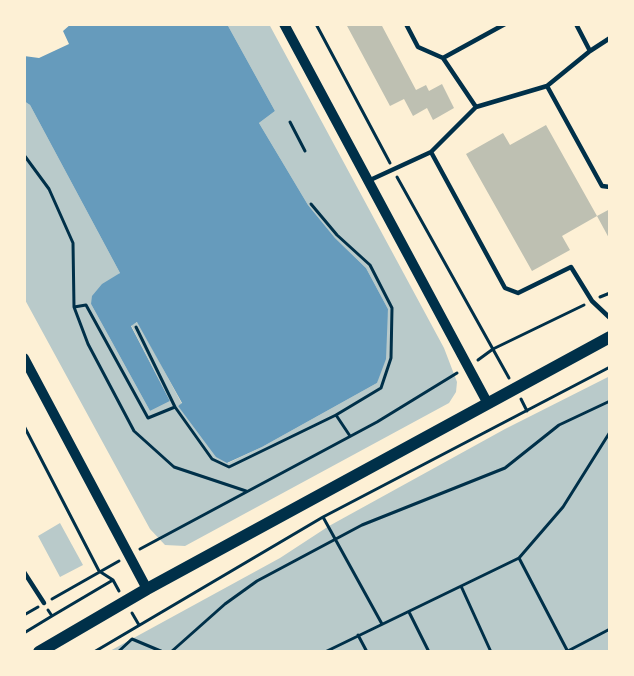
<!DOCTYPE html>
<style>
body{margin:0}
#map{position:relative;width:634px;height:676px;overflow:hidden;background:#fdf0d5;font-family:Mulish,sans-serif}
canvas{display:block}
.frame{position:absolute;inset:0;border:26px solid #fdf0d5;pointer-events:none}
</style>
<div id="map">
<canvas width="634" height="676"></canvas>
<div class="frame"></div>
</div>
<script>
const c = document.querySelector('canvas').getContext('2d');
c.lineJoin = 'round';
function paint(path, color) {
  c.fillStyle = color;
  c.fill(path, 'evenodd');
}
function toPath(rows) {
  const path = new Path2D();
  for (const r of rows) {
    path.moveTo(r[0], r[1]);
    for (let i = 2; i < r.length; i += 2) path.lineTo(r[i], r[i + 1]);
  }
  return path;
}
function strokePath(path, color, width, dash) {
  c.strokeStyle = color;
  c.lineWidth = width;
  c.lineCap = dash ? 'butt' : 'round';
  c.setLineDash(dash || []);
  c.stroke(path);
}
paint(toPath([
 [227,24,269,24,444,348,457,382,456,392,449,403,185,546,165,545,150,529,24,298,24,101,30,105,120,273,91,304,150,411,170,401,131,325,138,322,182,404,178,406,228,463,262,447,377,383,388,309,366,268,335,238,308,205,259,123,275,111],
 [610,376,610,652,108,652,280,558,329,526,505,429],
 [60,523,83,565,60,577,38,536]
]), '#b9caca');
paint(toPath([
 [71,24,227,24,275,111,259,123,308,205,335,238,366,268,388,309,386,359,377,383,262,447,227,463,216,457,178,406,182,403,137,322,131,326,170,401,150,411,91,304,92,296,102,284,120,273,30,105,24,101,24,56,39,58,69,44,63,31]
]), '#669bbc');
paint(toPath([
 [346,24,381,24,416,90,426,85,429,91,442,84,454,108,433,120,427,108,413,116,404,99,390,106],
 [546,125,597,216,562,236,570,250,532,271,466,154,503,133,510,145],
 [610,209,610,240,597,216]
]), '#bec0b2');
strokePath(toPath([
 [316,24,390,163],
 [290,122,305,151],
 [24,155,49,189,73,243,74,307,88,344,134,431,174,467,246,491],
 [397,177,509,378],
 [600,297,610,293],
 [74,307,86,305,148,418,175,407,212,459,229,467,336,415,381,388,391,358,392,308,370,265,337,235,311,204],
 [136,327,175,407],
 [478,360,493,349,584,305],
 [521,399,527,411],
 [336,415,350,436],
 [24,426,99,571,113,580,119,591],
 [323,517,382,624],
 [140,549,377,422,457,373],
 [519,558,568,652],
 [461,586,491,652],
 [52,599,119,561],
 [409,612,429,652],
 [132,613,139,625],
 [24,615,38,607],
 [52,616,113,580],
 [24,633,52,616,48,610],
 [358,635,367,652],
 [94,652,323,517,610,367],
 [118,652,132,639,163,652],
 [171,652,225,604,257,581,362,525,505,468,559,425,610,401],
 [325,652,519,558,563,507,610,432],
 [566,652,610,629]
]), '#003049', 3);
strokePath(toPath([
 [406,24,418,47,443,58,476,107],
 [590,51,610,38],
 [443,58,505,24],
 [547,86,602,186,610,187],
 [431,152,505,288,518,293,571,267,592,301,610,318],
 [368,181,431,152,476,107,547,86,590,51,576,24],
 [24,572,44,603]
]), '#003049', 4.5);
strokePath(toPath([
 [284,24,487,402],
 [24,358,147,589]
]), '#003049', 10);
strokePath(toPath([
 [39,652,147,589,610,337]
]), '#003049', 12);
</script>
